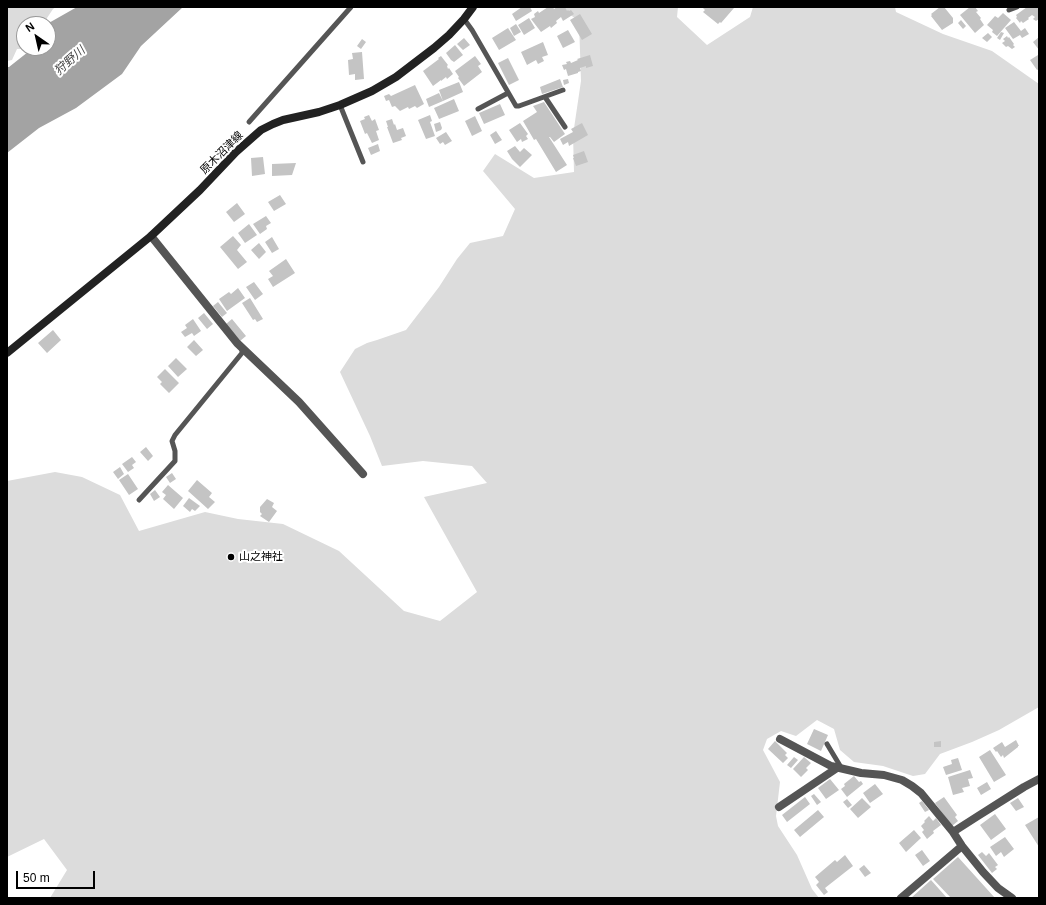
<!DOCTYPE html>
<meta charset="utf-8">
<style>
body{margin:0}
#map{position:relative;width:1046px;height:905px;overflow:hidden;background:#fff;font-family:Helvetica,sans-serif}
canvas{display:block}
.frame{position:absolute;inset:0;border:8px solid #000;pointer-events:none}
.north{position:absolute;left:16px;top:16px;width:40px;height:40px;box-sizing:border-box;background:#fff;border:1px solid #999;border-radius:50%;rotate:326deg;font-size:11px;font-weight:700;line-height:16px;text-align:center;color:#000}
.north::after{content:'';display:block;margin:auto;width:14px;height:18px;background:#000;clip-path:polygon(50% 0,100% 100%,50% 72%,0 100%)}
.scale{position:absolute;left:16px;top:871px;width:79px;height:18px;box-sizing:border-box;border:2px solid #000;border-top:0;padding-left:5px;font-size:12px;line-height:14px;white-space:nowrap;color:#000;-webkit-text-stroke:3px #fff;paint-order:stroke}
</style>
<div id="map">
<canvas width="1046" height="905"></canvas>
<div class="frame"></div>
<div class="north">N</div>
<div class="scale">50 m</div>
</div>
<script>
const c = document.querySelector('canvas').getContext('2d');
c.lineJoin = 'round';
function paint(path, color) {
  c.fillStyle = color;
  c.fill(path, 'evenodd');
}
function toPath(rows) {
  const path = new Path2D();
  for (const r of rows) {
    path.moveTo(r[0], r[1]);
    for (let i = 2; i < r.length; i += 2) path.lineTo(r[i], r[i + 1]);
  }
  return path;
}
function strokePath(path, color, width, dash) {
  c.strokeStyle = color;
  c.lineWidth = width;
  c.lineCap = dash ? 'butt' : 'round';
  c.setLineDash(dash || []);
  c.stroke(path);
}
function write(font, color, halo, rows, align = 'center') {
  c.font = font + ' Helvetica,"Noto Sans JP",sans-serif';
  c.lineWidth = 4;
  c.setLineDash([]);
  c.textBaseline = 'middle';
  c.strokeStyle = halo;
  c.fillStyle = color;
  for (const [text, x, y, turn = 0] of rows) {
    c.save();
    c.translate(x, y);
    c.rotate((+turn || 0) * Math.PI / 180);
    c.textAlign = isNaN(turn) ? turn : align;
    if (halo) c.strokeText(text, 0, 0);
    c.fillText(text, 0, 0);
    c.restore();
  }
}
paint(toPath([
 [7,7,56,7,53,9,47,18,47,24,24,24,24,48,27,48,25,49,17,49,12,60,7,61],
 [559,7,678,7,677,17,707,45,750,17,753,7,895,7,896,12,943,34,992,51,1039,84,1039,707,999,730,972,742,940,754,925,774,913,776,883,766,854,762,840,750,834,729,817,720,796,736,781,731,767,739,763,750,780,782,776,816,778,826,797,855,812,889,819,898,50,898,67,870,44,839,7,857,7,481,55,472,82,477,120,495,139,531,205,512,238,519,283,524,339,551,404,611,440,621,477,592,424,497,487,483,472,466,423,461,382,466,370,436,340,372,355,349,367,343,377,340,406,330,439,287,457,259,470,243,503,236,515,209,483,171,495,154,534,178,574,172,573,135,581,81,579,21]
]), '#dcdcdc');
paint(toPath([
 [77,7,183,7,141,46,122,74,76,108,39,128,7,153,7,67,9,67,28,52,31,48,48,48,47,24]
]), '#a3a3a3');
paint(toPath([
 [522,7,530,7,532,11,516,21,512,14],
 [548,7,553,7,554,9,557,7,561,7,561,8,565,7,567,11,568,10,569,11,571,10,574,14,563,21,561,17,556,21,557,23,551,28,550,26,541,32,531,19,535,17,534,14,538,11,539,13],
 [702,7,733,7,734,8,721,23,720,22,718,24,703,12,705,10],
 [940,7,941,8,944,7,953,18,953,23,942,30,931,16,932,15,931,14],
 [970,7,975,7,978,11,976,12,981,18,980,19,984,25,975,33,960,15],
 [1027,7,1039,7,1039,19,1036,21,1033,19,1035,17,1032,15,1028,18,1029,19,1023,23,1021,21,1020,23,1016,18,1017,17,1016,15],
 [1003,13,1011,20,997,36,992,32,993,30,987,25,995,16,998,18],
 [580,14,592,34,582,40,570,20],
 [529,18,535,28,524,35,518,25],
 [961,20,966,26,963,29,958,23],
 [1014,22,1021,31,1025,28,1029,34,1022,38,1020,35,1013,39,1005,28],
 [516,24,521,32,514,36,510,28],
 [508,28,516,40,499,50,492,38],
 [568,30,575,42,563,48,557,36],
 [1001,32,1004,33,1000,40,997,38],
 [988,33,992,37,987,42,982,38],
 [1007,36,1008,38,1009,37,1014,44,1013,45,1015,47,1012,49,1008,46,1006,47,1002,43,1005,41,1003,39],
 [1039,37,1039,50,1033,42],
 [464,38,470,45,463,50,457,44],
 [362,39,366,42,361,49,357,46],
 [543,42,548,55,542,57,544,61,538,64,536,60,527,65,521,52],
 [455,45,463,55,454,62,451,60,446,53],
 [362,52,364,79,355,80,355,74,349,75,348,60,353,59,352,53],
 [590,55,593,66,586,68,586,66,580,68,581,71,578,72,578,73,568,76,566,69,564,70,562,65,567,64,566,62,570,61,571,63,578,60,577,59],
 [1038,55,1039,57,1039,69,1037,70,1030,60],
 [441,56,448,65,447,66,448,69,449,68,453,74,447,79,446,77,441,81,441,80,433,86,423,71,439,59,438,58],
 [475,56,481,64,478,66,482,72,464,86,458,78,459,77,455,71],
 [508,58,519,80,509,85,498,63],
 [560,79,563,87,542,94,540,87],
 [568,79,569,83,564,85,563,80],
 [459,82,463,92,443,101,439,90],
 [415,85,424,104,417,108,415,106,409,109,408,107,400,111,395,106,392,107,389,100,386,101,384,96,389,94,391,96],
 [439,93,443,101,429,107,426,99],
 [454,99,459,111,439,119,434,108],
 [544,102,565,134,554,142,550,137,549,137,567,165,556,172,536,139,534,140,523,121,537,112,533,106],
 [500,104,505,115,484,124,479,113],
 [369,115,372,121,375,119,379,130,376,131,379,140,372,143,367,133,365,134,360,121,365,119,364,117],
 [430,115,432,121,430,122,435,136,426,139,418,120],
 [475,116,482,131,472,136,465,121],
 [392,119,394,125,395,124,397,130,403,128,406,136,401,138,402,140,393,143,387,127,388,127,386,121],
 [440,122,442,128,441,130,436,132,434,124],
 [520,123,528,134,526,136,528,139,522,142,521,139,517,142,509,130],
 [582,123,588,135,569,146,568,142,563,145,560,139,573,132,571,129],
 [496,131,502,140,495,144,490,135],
 [446,132,452,141,445,145,443,142,440,144,436,138],
 [378,144,380,151,371,155,368,148],
 [515,146,520,152,524,148,532,155,520,167,512,159,507,151],
 [584,151,588,162,576,166,573,158,574,158,573,155],
 [263,157,265,174,252,176,251,158],
 [296,163,292,175,272,176,272,164],
 [280,195,286,204,274,211,268,202],
 [237,203,245,214,234,222,226,212],
 [266,216,271,223,266,226,267,229,260,234,253,224],
 [249,224,257,235,245,243,238,233],
 [233,236,241,245,237,250,247,262,238,269,220,247],
 [272,237,279,249,272,253,265,242],
 [259,243,266,252,259,259,251,250],
 [286,259,295,273,273,287,268,279,273,276,269,271],
 [254,282,263,294,255,300,246,287],
 [238,288,245,298,227,311,219,299,229,292,231,294],
 [250,298,263,319,257,322,255,319,253,320,242,303],
 [218,302,227,313,222,317,213,306],
 [204,313,213,324,207,329,198,318],
 [193,319,201,331,194,336,192,333,185,337,181,332,187,328,185,325],
 [232,319,246,336,240,341,226,324],
 [53,330,61,340,47,353,38,343],
 [194,340,203,350,196,356,187,347],
 [176,358,187,369,178,377,168,366],
 [165,369,179,383,169,393,160,384,162,382,157,377],
 [146,447,153,456,148,461,140,452],
 [132,457,136,462,132,465,134,468,128,472,122,464],
 [120,467,124,474,118,479,113,472],
 [172,473,176,479,170,483,166,477],
 [128,474,138,489,129,495,119,480],
 [197,480,212,493,209,497,215,502,208,509,188,491],
 [168,485,183,498,174,509,163,499,166,495,162,492],
 [155,490,160,497,154,501,150,494],
 [189,498,200,506,195,511,192,509,190,512,183,506],
 [267,499,274,503,272,507,277,511,269,522,260,516,262,514,260,512,260,507],
 [814,729,828,735,821,751,807,744],
 [1016,740,1019,746,1018,746,1018,747,1004,758,1003,755,1001,757,997,751,996,752,993,748,1002,742,1005,747],
 [775,741,787,753,785,755,788,758,783,763,768,749],
 [941,741,941,747,934,747,934,742],
 [990,750,1006,775,994,782,979,757],
 [794,757,798,760,791,768,787,765],
 [804,757,811,763,806,768,808,770,801,777,793,769],
 [958,758,962,770,946,775,943,767,952,764,951,760],
 [970,770,973,778,968,779,970,786,962,788,964,792,953,795,948,777],
 [854,776,859,782,861,781,863,784,847,797,841,789,845,786,844,784],
 [830,779,839,790,826,799,818,788],
 [987,782,991,789,981,795,977,788],
 [875,784,883,794,870,803,863,793],
 [814,794,821,802,817,805,811,796],
 [805,797,810,804,787,822,782,815],
 [944,797,957,815,955,817,958,821,952,826,935,803],
 [862,798,871,807,858,818,850,809],
 [1018,798,1024,807,1016,811,1010,803],
 [847,799,852,805,848,808,843,802],
 [922,801,929,810,925,812,919,803],
 [818,810,824,817,800,837,794,830],
 [995,814,1006,829,991,840,980,825],
 [929,816,933,821,936,818,941,825,933,831,934,833,927,839,922,832,924,830,921,826,925,822,924,821],
 [1039,817,1039,847,1025,825],
 [914,830,921,838,906,852,899,843],
 [1005,837,1014,849,1004,857,1001,852,996,856,990,847],
 [922,850,930,861,923,866,915,855],
 [982,852,986,856,989,853,998,865,995,867,997,869,992,873,978,855],
 [845,855,853,866,825,888,828,892,824,895,816,885,819,882,815,877,835,860,837,862],
 [958,857,995,898,951,898,933,879],
 [864,865,871,873,865,877,859,869],
 [931,880,947,898,911,898]
]), '#c4c4c4');
strokePath(toPath([
 [1009,10,1017,7],
 [464,19,472,30,516,106,519,106,563,90],
 [545,97,565,127],
 [340,105,363,162],
 [478,109,508,93],
 [249,122,351,7],
 [139,500,175,461,175,451,172,441,175,435,242,353,242,348],
 [827,744,842,769]
]), '#555', 5);
strokePath(toPath([
 [151,236,237,343,299,402,363,474],
 [780,739,831,766,861,773,884,775,902,780,912,786,921,793,953,832],
 [779,807,837,768],
 [901,898,962,846],
 [1012,898,998,888,983,872,962,846,953,832,978,816,1024,787,1039,779]
]), '#555', 8);
strokePath(toPath([
 [7,353,151,236,200,190,236,152,261,130,273,124,283,120,319,112,340,105,372,91,396,77,434,48,449,35,464,19,473,7]
]), '#222', 8);
for (const [x, y, r, color] of [
 [231,557,4,"#000"]
]) {
  const dot = new Path2D();
  dot.arc(x, y, r, 0, 2 * Math.PI);
  c.fillStyle = color;
  c.fill(dot);
  strokePath(dot, '#fff', 1.5);
}
write('11px', '#000', '#fff', [
 ["原木沼津線",222,153,-45]
]);
write('11px', '#000', '#fff', [
 ["山之神社",239,557]
], 'left');
write('italic 12px', '#444', '#fff', [
 ["狩野川",70,61,-42]
]);
</script>
